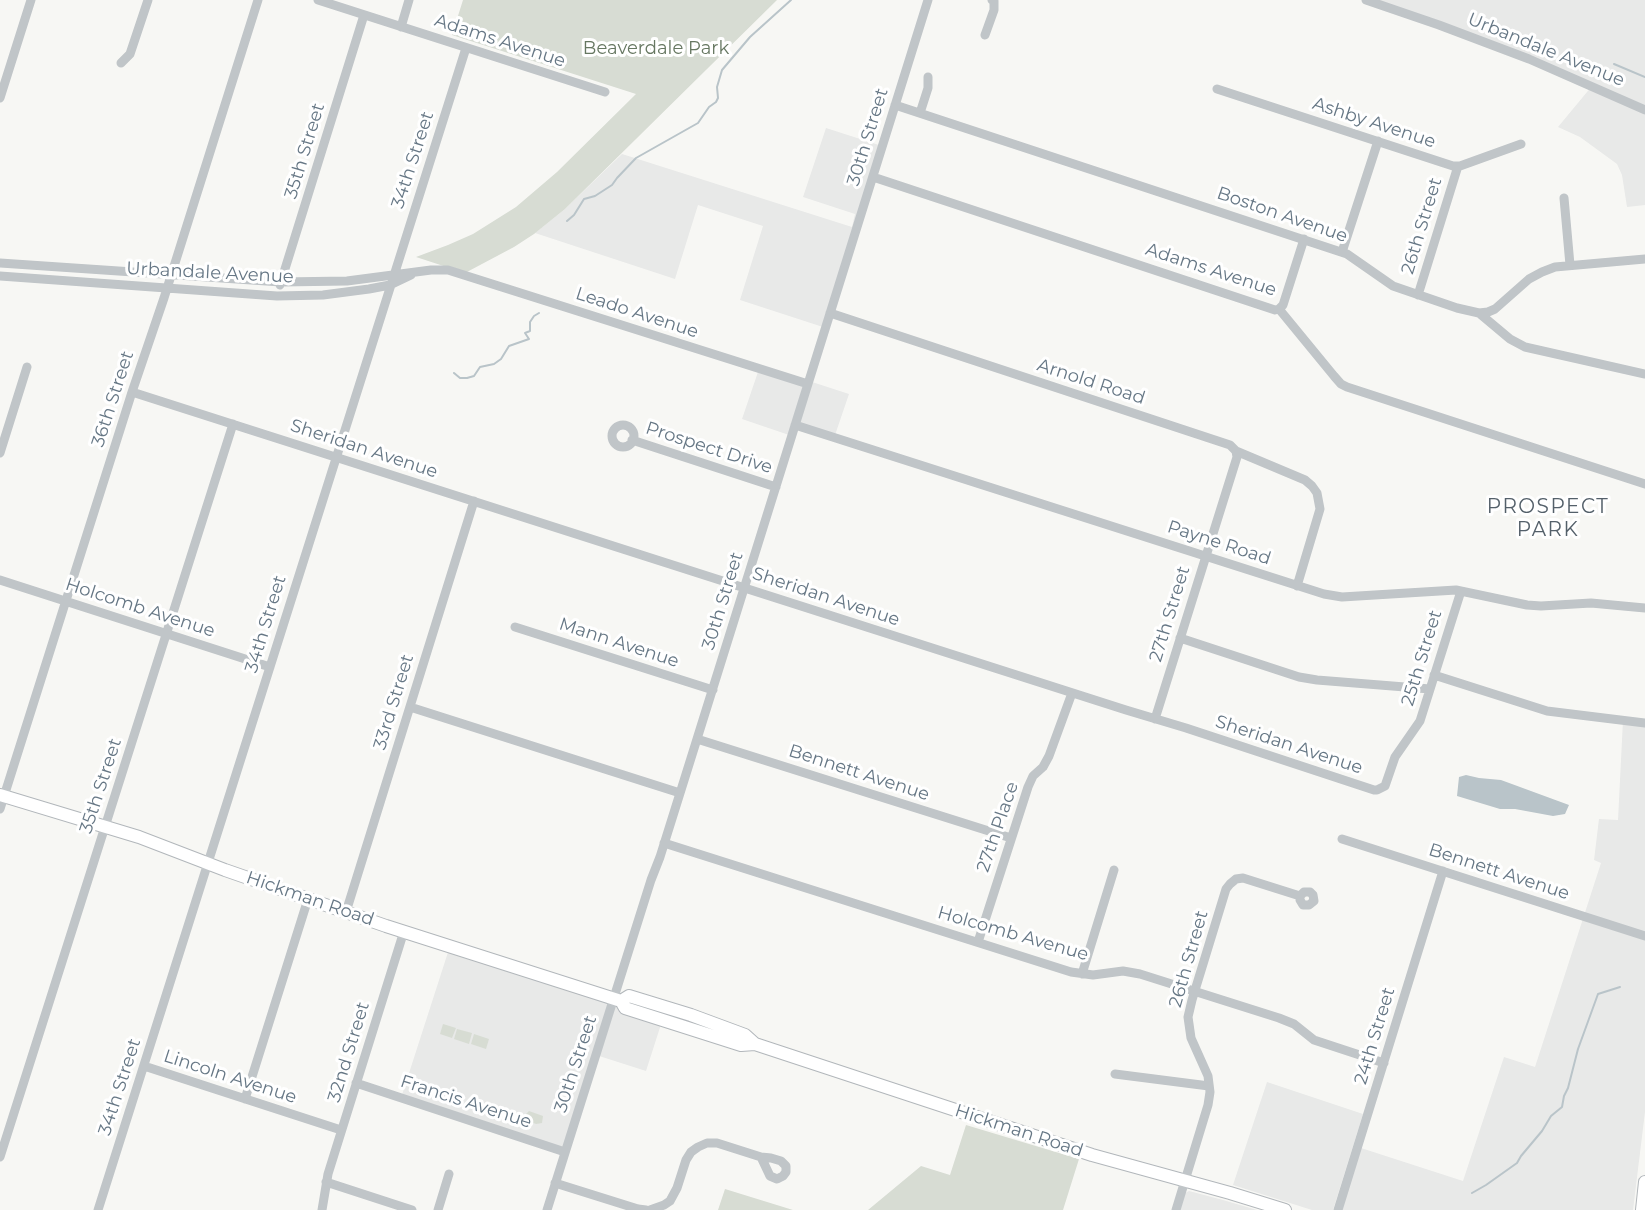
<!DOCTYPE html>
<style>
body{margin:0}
canvas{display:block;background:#f7f7f4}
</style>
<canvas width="1645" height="1210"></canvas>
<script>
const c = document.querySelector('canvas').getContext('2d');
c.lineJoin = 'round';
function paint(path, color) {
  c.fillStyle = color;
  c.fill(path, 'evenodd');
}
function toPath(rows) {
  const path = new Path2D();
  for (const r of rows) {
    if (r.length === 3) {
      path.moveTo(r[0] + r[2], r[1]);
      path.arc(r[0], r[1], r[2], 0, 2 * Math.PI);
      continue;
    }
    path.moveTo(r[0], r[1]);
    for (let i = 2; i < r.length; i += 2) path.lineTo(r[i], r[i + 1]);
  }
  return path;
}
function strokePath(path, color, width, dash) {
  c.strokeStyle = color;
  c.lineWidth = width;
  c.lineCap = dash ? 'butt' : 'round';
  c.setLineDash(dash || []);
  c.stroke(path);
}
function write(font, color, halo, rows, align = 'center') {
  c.font = font + ' Montserrat,sans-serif';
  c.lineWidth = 6;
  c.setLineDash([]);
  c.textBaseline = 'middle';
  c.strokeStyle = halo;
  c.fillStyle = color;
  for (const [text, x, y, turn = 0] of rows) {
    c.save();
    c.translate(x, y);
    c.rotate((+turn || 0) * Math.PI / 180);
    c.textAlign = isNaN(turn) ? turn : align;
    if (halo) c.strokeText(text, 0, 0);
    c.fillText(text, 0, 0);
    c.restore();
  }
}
paint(toPath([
 [1366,0,1645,0,1645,205,1627,207,1622,175,1617,164,1580,137,1558,127,1592,86],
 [826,128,882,146,826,328,740,300,763,226,698,205,675,279,535,233,565,209,622,154,852,227,855,214,803,197],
 [759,369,809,381,849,394,834,438,795,425,792,436,742,419],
 [1623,720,1645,723,1645,1112,1633,1210,1342,1210,1361,1148,1463,1181,1504,1057,1535,1067,1601,863,1594,860,1599,819,1618,820],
 [450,946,664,1015,646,1071,596,1055,565,1152,401,1098],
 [1267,1082,1363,1114,1333,1210,1312,1210,1233,1185],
 [1189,1191,1223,1200,1257,1210,1179,1210,1185,1193]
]), '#e8e9e8');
paint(toPath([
 [463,0,777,0,565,209,534,234,514,247,465,273,416,257,448,245,473,234,516,207,557,172,636,94,452,35],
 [443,1024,456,1028,452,1038,440,1034],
 [457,1029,472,1033,469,1044,454,1039],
 [474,1034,489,1039,486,1049,471,1044],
 [529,1111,543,1116,542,1123,536,1124,526,1120,526,1114],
 [966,1125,1079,1159,1063,1210,868,1210,921,1166,950,1175],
 [725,1189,793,1210,718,1210]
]), '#d7dcd3');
paint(toPath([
 [1466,775,1479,778,1501,780,1569,805,1565,814,1553,816,1515,809,1500,809,1457,796,1459,777]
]), '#b9c4c9');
strokePath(toPath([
 [1614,64,1645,77],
 [567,221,574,215,584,199,595,196,612,185,617,178,636,158,698,123,709,107,716,102,718,98,717,87,722,70,750,37,791,0],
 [454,373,460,378,467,378,474,376,480,367,494,364,501,359,509,346,529,339,525,333,530,331,530,322,534,316,539,313],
 [1472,1193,1486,1185,1517,1163,1521,1156,1542,1131,1551,1116,1562,1107,1564,1096,1568,1088,1578,1049,1598,994,1620,987]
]), '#b9c4c9', 2);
const major = toPath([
 [0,795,139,837,225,870,386,926,621,1001,625,1008,741,1045,755,1044,1092,1155,1230,1193,1285,1210],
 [621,1001,629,996,691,1015,745,1035,755,1044],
 [1642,1210,1645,1182]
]);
strokePath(major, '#b2b7bb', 14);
strokePath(toPath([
 [318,0,605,92],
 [1366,0,1439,25,1529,59,1645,110],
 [401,27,409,0],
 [985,35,994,10,994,1,992,0],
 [121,63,130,54,148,0],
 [1217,89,1453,166,1460,166,1521,144],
 [0,98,31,0],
 [895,105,1347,254,1393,286,1457,308,1479,313,1510,339,1525,347,1645,374],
 [920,113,928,88,928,77],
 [873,177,1275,310,1279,309,1334,376,1341,384,1347,387,1645,484],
 [1564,198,1570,265],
 [1342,252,1378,141],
 [0,263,281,282,347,281,431,270,448,270,808,384],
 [0,276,277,296,323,295,369,289,390,285,411,275],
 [280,285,364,15],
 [1418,295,1458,166],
 [1279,309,1283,305,1304,239],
 [830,313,1230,445,1236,451,1305,480,1312,486,1317,493,1320,509,1297,586],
 [1479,313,1488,312,1495,309,1529,279,1542,272,1555,267,1645,259],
 [132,392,1126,710,1186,728,1374,790,1377,790,1385,786,1395,757,1420,721,1461,591],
 [795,425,1324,594,1342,597,1456,590,1527,605,1541,606,1591,603,1645,608],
 [623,436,11],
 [632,440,776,487],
 [0,453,27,367],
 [0,580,270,667],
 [515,627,713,690],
 [1180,638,1299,677,1317,680,1430,689],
 [1434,675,1547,711,1645,723],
 [410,707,680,793],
 [1155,719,1237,457,1236,451],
 [697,739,1011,838],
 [0,809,132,392,164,298,258,0],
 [1342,839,1645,936],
 [664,843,1071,972,1093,975,1123,971,1140,974,1279,1018,1294,1024,1314,1040,1384,1063],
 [346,912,474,501],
 [978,942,1028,787,1033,776,1043,767,1049,756,1072,693],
 [1082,974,1114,870],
 [144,1066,341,1130],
 [1115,1074,1209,1086],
 [356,1083,565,1152],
 [245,1099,308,899],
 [0,1157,233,424],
 [326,1182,412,1210],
 [555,1183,638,1209,646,1210],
 [98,1210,466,48],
 [322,1210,328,1174,404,931],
 [438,1210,449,1174],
 [547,1210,651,880,660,857,697,739,928,0],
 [650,1210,664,1205,670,1201,677,1188,686,1160,691,1152,698,1147,707,1143,717,1143,761,1157,771,1158,781,1161,786,1166,786,1172,783,1176,777,1179,770,1176,761,1157],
 [1176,1210,1208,1105,1210,1092,1208,1076,1191,1038,1188,1017,1192,1000,1226,889,1230,884,1236,879,1243,878,1300,896,1304,892,1310,892,1313,895,1314,901,1309,905,1303,905,1300,900,1300,896],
 [1338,1210,1443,871]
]), '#c0c5c8', 9);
strokePath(major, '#fff', 12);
write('18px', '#667785', '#fff', [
 ["Adams Avenue",500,41,18],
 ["Urbandale Avenue",1546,50,22],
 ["Ashby Avenue",1374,123,18],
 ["30th Street",868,137,-73],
 ["35th Street",305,151,-73],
 ["34th Street",413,160,-72],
 ["Boston Avenue",1282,215,19],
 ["26th Street",1422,226,-73],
 ["Adams Avenue",1211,270,18],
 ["Urbandale Avenue",210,273,3],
 ["Leado Avenue",637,313,18],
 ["Arnold Road",1091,382,18],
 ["36th Street",113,399,-72],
 ["Prospect Drive",709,448,18],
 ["Sheridan Avenue",364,449,18],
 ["Payne Road",1219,543,18],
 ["Sheridan Avenue",826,597,18],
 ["30th Street",723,601,-73],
 ["Holcomb Avenue",140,608,18],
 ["27th Street",1170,614,-73],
 ["34th Street",266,624,-73],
 ["Mann Avenue",619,643,18],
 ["25th Street",1422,658,-73],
 ["33rd Street",394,702,-73],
 ["Sheridan Avenue",1289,745,18],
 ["Bennett Avenue",859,773,18],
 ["35th Street",101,786,-72],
 ["27th Place",998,827,-71],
 ["Bennett Avenue",1499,872,18],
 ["Hickman Road",310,899,19],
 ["Holcomb Avenue",1013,934,16],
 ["26th Street",1189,959,-74],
 ["24th Street",1375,1036,-73],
 ["32nd Street",349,1052,-73],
 ["30th Street",576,1064,-72],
 ["Lincoln Avenue",230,1077,18],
 ["34th Street",120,1087,-72],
 ["Francis Avenue",466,1102,18],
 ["Hickman Road",1019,1131,18]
]);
write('18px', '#667761', '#fff', [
 ["Beaverdale Park",656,49]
]);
c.letterSpacing = '1.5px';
write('20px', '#54606a', '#fff', [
 ["PROSPECT",1548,507],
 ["PARK",1548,530]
]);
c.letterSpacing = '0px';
</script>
